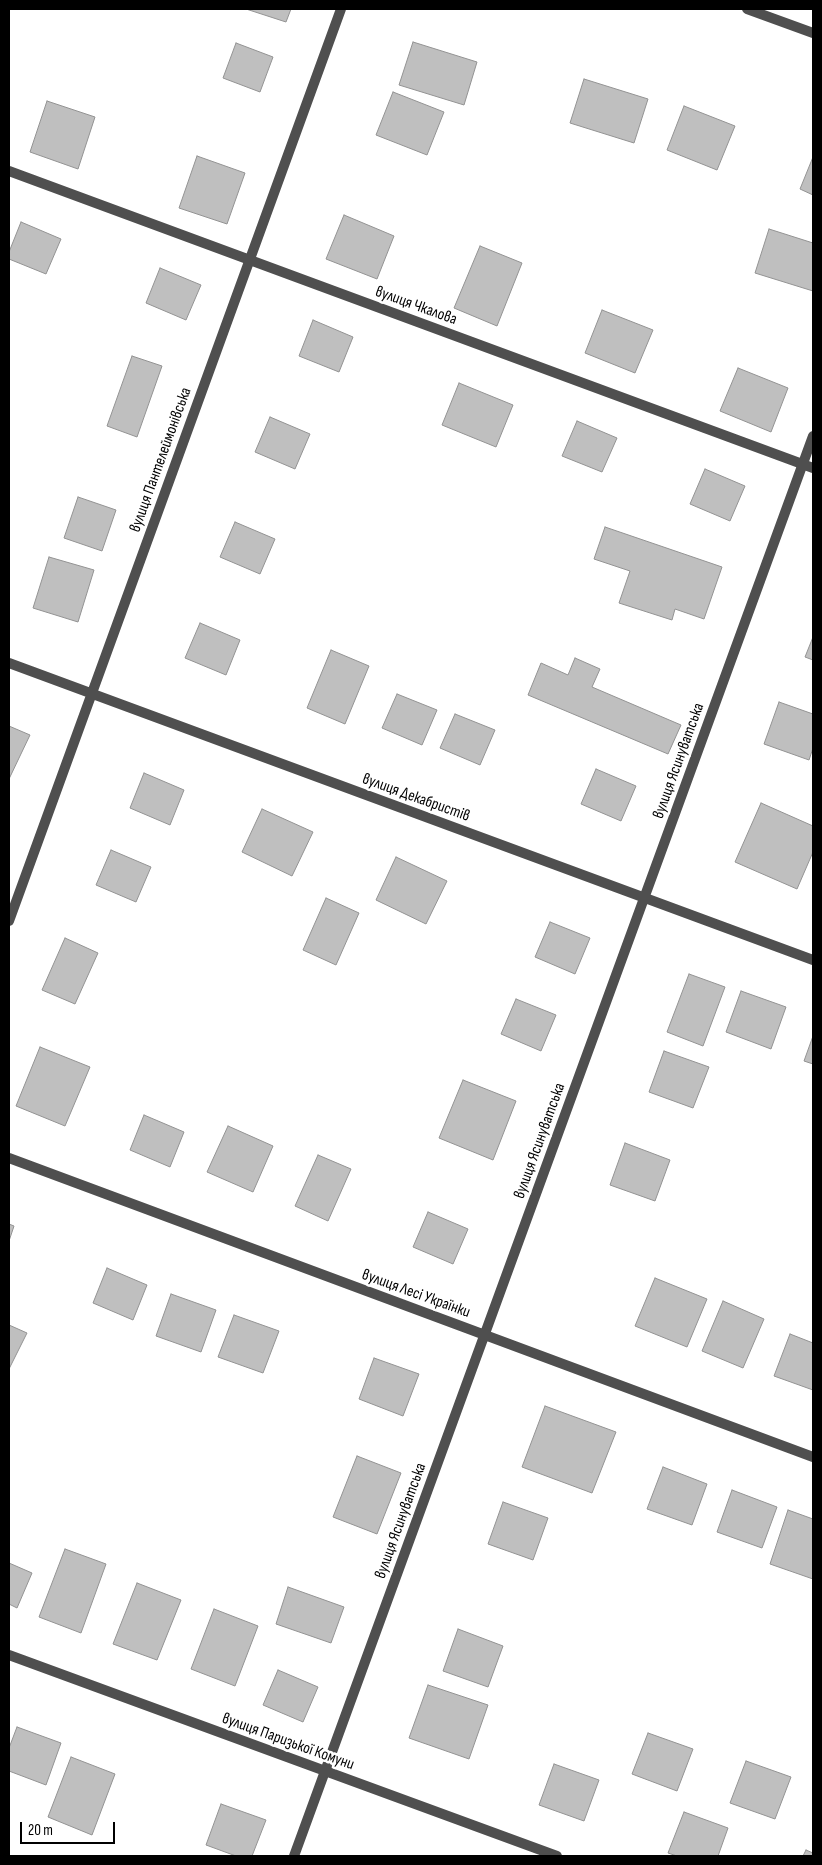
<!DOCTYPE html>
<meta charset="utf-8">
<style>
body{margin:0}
#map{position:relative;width:822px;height:1865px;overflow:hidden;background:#fff;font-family:"Sofia Sans Condensed",sans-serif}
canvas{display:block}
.frame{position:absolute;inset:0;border:10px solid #000;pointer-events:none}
.scale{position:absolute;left:20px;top:1822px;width:95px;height:22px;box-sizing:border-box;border:2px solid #000;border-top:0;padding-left:6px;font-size:15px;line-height:18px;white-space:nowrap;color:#000;-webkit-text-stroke:4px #fff;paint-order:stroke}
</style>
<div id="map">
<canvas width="822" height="1865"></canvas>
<div class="frame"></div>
<div class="scale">20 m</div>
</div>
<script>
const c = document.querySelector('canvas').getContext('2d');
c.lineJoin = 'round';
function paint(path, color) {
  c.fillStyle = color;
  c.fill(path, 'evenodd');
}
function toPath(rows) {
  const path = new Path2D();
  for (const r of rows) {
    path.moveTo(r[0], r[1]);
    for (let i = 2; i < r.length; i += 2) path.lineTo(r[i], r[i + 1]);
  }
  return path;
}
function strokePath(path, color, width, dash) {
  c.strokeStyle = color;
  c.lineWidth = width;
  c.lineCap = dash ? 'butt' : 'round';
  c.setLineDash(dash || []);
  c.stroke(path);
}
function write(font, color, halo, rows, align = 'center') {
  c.font = font + ' "Sofia Sans Condensed",sans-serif';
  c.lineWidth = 5;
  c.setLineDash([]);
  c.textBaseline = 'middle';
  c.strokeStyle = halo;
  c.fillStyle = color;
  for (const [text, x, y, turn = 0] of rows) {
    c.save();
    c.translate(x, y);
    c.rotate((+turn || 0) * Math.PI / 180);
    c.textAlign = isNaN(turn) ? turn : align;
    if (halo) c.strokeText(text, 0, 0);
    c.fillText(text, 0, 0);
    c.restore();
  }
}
const building = toPath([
 [246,9,291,9,286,22,246,9],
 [413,42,477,62,464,105,399,85,413,42],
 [236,43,273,57,260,92,223,78,236,43],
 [584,79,648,99,634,143,570,123,584,79],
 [393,92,444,112,427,155,376,135,393,92],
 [47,101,95,117,78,169,30,152,47,101],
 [684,106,735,126,717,170,667,150,684,106],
 [197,156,245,173,227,224,179,208,197,156],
 [813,157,813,195,800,189,813,157],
 [344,215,394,236,377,279,326,259,344,215],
 [21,222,61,239,46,274,9,259,9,252,21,222],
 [769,229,813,243,813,291,755,273,769,229],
 [480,246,522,263,497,326,454,308,480,246],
 [160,268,201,285,186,320,146,303,160,268],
 [602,310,653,330,635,373,585,353,602,310],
 [313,320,353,337,339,372,299,356,313,320],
 [132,356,162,366,137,437,107,426,132,356],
 [738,368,788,388,771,432,720,411,738,368],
 [459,383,513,405,496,447,442,425,459,383],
 [270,417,310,434,295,469,255,452,270,417],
 [577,421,617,438,602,472,562,456,577,421],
 [705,469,745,486,730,521,690,504,705,469],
 [78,497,116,510,102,551,64,538,78,497],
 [235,522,275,539,260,574,220,557,235,522],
 [605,527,722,567,704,619,675,609,672,620,619,603,630,571,594,559,605,527],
 [49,557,94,570,78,622,33,608,49,557],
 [200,623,240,640,226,675,185,658,200,623],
 [813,637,813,660,805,657,813,637],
 [331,650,369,666,345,724,307,708,331,650],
 [575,658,600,669,592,687,681,725,668,754,528,695,541,663,568,675,575,658],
 [397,694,437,710,422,745,382,728,397,694],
 [779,702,813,714,813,748,809,760,764,744,779,702],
 [455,714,495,730,480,765,440,748,455,714],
 [9,726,30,735,9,779,9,726],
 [596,769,636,786,621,821,581,804,596,769],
 [144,773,184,790,170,825,130,808,144,773],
 [761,803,813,826,813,852,797,889,735,862,761,803],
 [262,809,313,832,292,876,242,852,262,809],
 [111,850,151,867,136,902,96,885,111,850],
 [396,857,447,881,426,924,376,900,396,857],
 [326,898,359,913,336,965,303,950,326,898],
 [550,922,590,938,575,974,535,957,550,922],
 [65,938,98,953,75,1004,42,990,65,938],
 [689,974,725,987,703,1046,667,1032,689,974],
 [741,991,786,1007,771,1049,726,1032,741,991],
 [516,999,556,1015,541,1051,501,1034,516,999],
 [813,1036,813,1064,804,1061,813,1036],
 [40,1047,90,1067,65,1126,16,1106,40,1047],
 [664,1051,709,1067,693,1108,649,1092,664,1051],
 [463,1080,516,1101,493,1160,439,1138,463,1080],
 [144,1115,184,1132,170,1167,130,1150,144,1115],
 [228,1126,273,1146,253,1192,207,1172,228,1126],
 [625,1143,670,1160,655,1201,610,1185,625,1143],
 [318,1155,351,1169,328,1221,295,1206,318,1155],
 [428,1212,468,1229,453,1264,413,1247,428,1212],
 [9,1224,14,1226,9,1241,9,1224],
 [107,1268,147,1285,133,1320,93,1303,107,1268],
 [655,1278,707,1299,687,1347,635,1326,655,1278],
 [171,1294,216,1310,201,1352,156,1336,171,1294],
 [723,1301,764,1319,743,1368,702,1351,723,1301],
 [234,1315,279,1331,263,1373,218,1357,234,1315],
 [9,1325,27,1333,9,1369,9,1325],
 [790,1334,813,1343,813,1390,774,1376,790,1334],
 [374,1358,419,1374,403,1416,359,1399,374,1358],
 [545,1406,616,1432,592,1493,522,1467,545,1406],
 [357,1456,401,1473,377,1534,333,1517,357,1456],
 [663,1467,707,1484,692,1525,647,1509,663,1467],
 [732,1490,777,1507,762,1548,717,1532,732,1490],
 [503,1502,548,1518,533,1560,488,1544,503,1502],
 [788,1510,813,1519,813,1579,770,1564,788,1510],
 [65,1549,106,1564,81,1633,39,1617,65,1549],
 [9,1563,32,1573,17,1608,9,1604,9,1563],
 [137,1583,181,1600,157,1660,113,1644,137,1583],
 [288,1587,344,1607,331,1643,276,1624,288,1587],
 [214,1609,258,1626,235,1686,191,1669,214,1609],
 [458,1629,503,1646,488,1687,443,1671,458,1629],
 [278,1670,318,1687,303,1722,263,1705,278,1670],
 [428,1685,488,1705,469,1759,409,1738,428,1685],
 [17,1727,61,1743,46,1785,9,1771,9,1748,17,1727],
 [648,1733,693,1749,677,1791,632,1774,648,1733],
 [71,1757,115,1774,92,1835,48,1817,71,1757],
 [746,1761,791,1777,775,1819,730,1803,746,1761],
 [554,1764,599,1780,584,1821,539,1805,554,1764],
 [221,1804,266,1820,252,1856,236,1856,206,1845,221,1804],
 [684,1812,728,1828,718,1856,677,1856,668,1853,684,1812],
 [806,1850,813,1853,813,1856,803,1856,806,1850]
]);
paint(building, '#bfbfbf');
strokePath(building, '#939393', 1);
strokePath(toPath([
 [9,171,813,468],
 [9,663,813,960],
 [9,921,341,9],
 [9,1158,813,1457],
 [9,1655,557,1856],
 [294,1856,813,436]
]), '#4f4f4f', 10);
strokePath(toPath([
 [747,9,813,33]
]), '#4f4f4f', 10);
write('16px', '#000', '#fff', [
 ["вулиця Чкалова",416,306,20],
 ["вулиця Пантелеймонівська",161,460,-70],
 ["вулиця Ясинуватська",679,761,-70],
 ["вулиця Декабристів",416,798,20],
 ["вулиця Ясинуватська",540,1141,-70],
 ["вулиця Лесі Українки",416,1294,20],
 ["вулиця Ясинуватська",401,1521,-70],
 ["вулиця Паризької Комуни",288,1742,20]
]);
</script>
